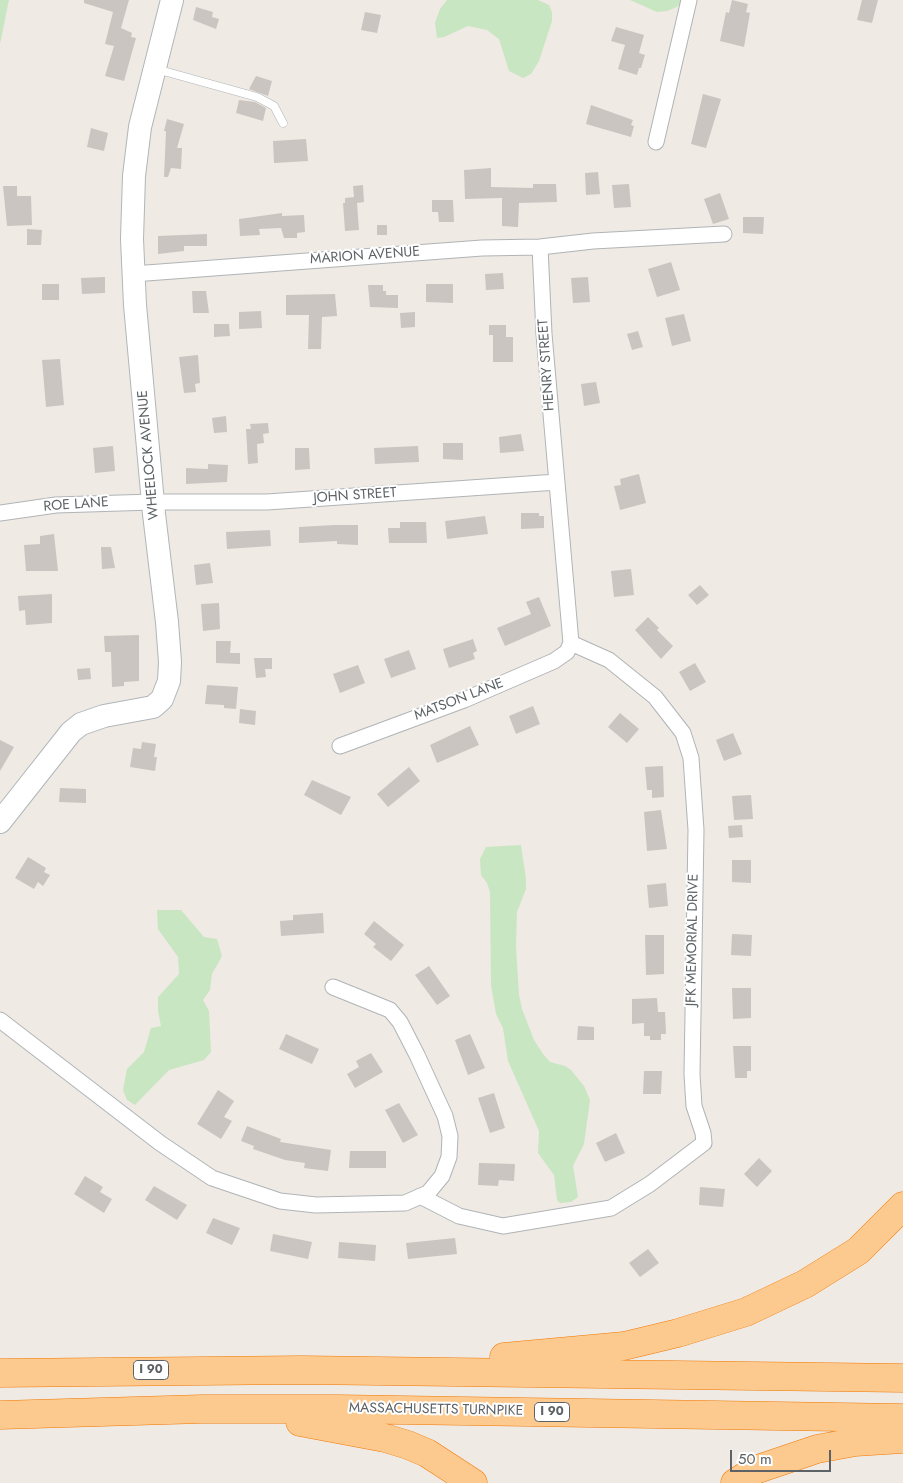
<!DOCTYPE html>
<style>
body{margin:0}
#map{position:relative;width:903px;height:1483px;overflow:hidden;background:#efeae4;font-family:Jost,sans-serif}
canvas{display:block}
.scale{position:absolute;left:730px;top:1450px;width:101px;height:22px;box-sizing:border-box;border:2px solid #5c6265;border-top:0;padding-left:6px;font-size:15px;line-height:18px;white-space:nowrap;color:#5c6265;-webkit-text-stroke:4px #fff;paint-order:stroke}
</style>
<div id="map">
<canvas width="903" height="1483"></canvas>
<div class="scale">50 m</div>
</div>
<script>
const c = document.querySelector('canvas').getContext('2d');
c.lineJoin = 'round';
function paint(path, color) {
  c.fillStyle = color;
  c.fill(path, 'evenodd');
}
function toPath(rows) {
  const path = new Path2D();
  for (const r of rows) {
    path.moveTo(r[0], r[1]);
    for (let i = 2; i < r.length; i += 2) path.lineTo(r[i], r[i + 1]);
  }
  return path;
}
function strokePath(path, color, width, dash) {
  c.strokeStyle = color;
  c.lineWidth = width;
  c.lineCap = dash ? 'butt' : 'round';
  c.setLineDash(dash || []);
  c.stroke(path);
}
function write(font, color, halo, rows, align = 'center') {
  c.font = font + ' Jost,sans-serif';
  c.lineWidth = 4;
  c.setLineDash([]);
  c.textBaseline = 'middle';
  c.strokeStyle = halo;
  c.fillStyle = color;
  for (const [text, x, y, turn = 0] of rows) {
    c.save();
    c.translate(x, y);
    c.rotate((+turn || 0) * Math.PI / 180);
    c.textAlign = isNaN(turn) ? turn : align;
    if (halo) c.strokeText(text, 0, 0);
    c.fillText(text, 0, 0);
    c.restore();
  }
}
paint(toPath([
 [0,0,9,0,0,44],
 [447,0,538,0,549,5,552,12,552,21,539,61,531,74,523,78,509,71,499,39,487,30,468,26,444,37,437,38,435,23,440,9],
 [630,0,684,0,677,7,667,11,657,12],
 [521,845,526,879,526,889,517,912,516,946,519,995,522,1009,534,1040,543,1054,550,1062,565,1066,571,1070,584,1086,590,1100,584,1144,573,1166,578,1197,571,1202,560,1203,557,1200,554,1175,538,1153,539,1131,508,1061,503,1028,496,1014,491,985,490,892,487,883,481,875,480,859,486,847],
 [157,910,181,910,204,937,217,939,222,956,212,974,210,990,203,1000,209,1011,211,1052,204,1060,169,1070,135,1105,127,1100,123,1090,127,1069,144,1052,151,1028,161,1026,158,1011,158,997,179,974,178,957,158,929]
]), '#c8e6c1');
paint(toPath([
 [84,0,129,0,121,28,132,33,131,37,136,38,124,81,105,76,114,46,105,44,113,12,84,3],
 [732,0,748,4,746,12,750,13,744,47,720,41,726,12,729,13],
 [862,0,878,0,872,23,857,20],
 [196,7,213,12,212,17,219,19,216,29,193,20],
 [365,12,381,15,377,33,361,30],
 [616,27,644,35,639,53,645,55,641,68,639,68,637,75,618,69,625,45,611,41],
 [256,76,272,81,268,96,249,89],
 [703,94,721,99,706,148,691,144],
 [239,100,255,102,266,108,263,121,236,113],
 [591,105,633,120,631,125,634,126,631,137,586,124],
 [167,119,184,124,177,148,182,148,181,169,171,168,168,177,164,177,166,131,164,131],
 [91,128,108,133,104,151,87,147],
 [306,139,308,161,274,163,273,141],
 [491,168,491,187,533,188,533,184,556,184,557,202,519,203,518,227,502,226,502,198,465,199,464,170],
 [598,172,600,194,586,195,585,173],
 [629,184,631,207,614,208,612,185],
 [363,185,364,202,357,203,359,230,345,231,343,203,345,203,345,198,354,197,353,186],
 [3,186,17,186,17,196,31,196,32,225,7,226],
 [720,193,729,219,713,224,704,199],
 [432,200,453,200,454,222,439,222,438,212,432,212],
 [282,213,282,216,304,215,305,232,297,233,297,238,284,238,281,228,259,229,260,235,240,236,239,219],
 [743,217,764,217,763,234,743,233],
 [377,225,387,225,387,235,377,235],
 [27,229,42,230,41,245,27,245],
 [207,234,207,246,184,246,184,251,158,254,158,236],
 [671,262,680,290,657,297,648,269],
 [503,273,504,289,486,290,485,274],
 [105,277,105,293,82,294,81,278],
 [588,277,590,302,573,303,571,278],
 [42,284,59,284,59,300,42,300],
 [426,284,453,284,453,303,426,302],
 [368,285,383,285,383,291,386,291,386,295,398,295,398,308,370,307],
 [192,291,206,291,209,313,193,313],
 [335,294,337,316,322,317,321,349,308,349,309,315,286,315,286,295],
 [261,311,262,328,239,329,239,312],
 [415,312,415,327,401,328,400,313],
 [684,314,691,341,672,346,665,318],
 [214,324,229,324,230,336,214,337],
 [489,325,506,325,506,337,513,337,513,362,493,362,493,335,489,335],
 [638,331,643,347,632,350,627,334],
 [198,355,200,383,195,384,196,392,184,393,179,357],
 [60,359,64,405,46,407,42,360],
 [596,382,600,403,584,406,581,384],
 [226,416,227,432,214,433,212,418],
 [268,423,269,433,263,434,264,443,257,444,258,463,248,464,246,429,251,429,250,424],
 [521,434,524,451,500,453,499,437],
 [443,443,463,443,463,460,443,459],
 [113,446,115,471,95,473,93,448],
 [418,446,419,462,375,464,374,448],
 [295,448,309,448,310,469,295,470],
 [208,464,228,465,227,482,186,484,186,468,208,469],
 [639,474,646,503,620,510,614,486,621,485,620,479],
 [521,513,539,513,539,516,544,516,544,528,521,529],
 [485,516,488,534,447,539,445,521],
 [400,522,426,522,427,543,389,543,388,528,400,528],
 [334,525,358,525,358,545,337,544,337,541,299,543,299,527],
 [270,530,271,546,227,549,226,532],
 [54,534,58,571,26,571,24,545,40,544,40,536],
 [101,547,111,547,115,568,102,569],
 [210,563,213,583,196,585,194,565],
 [631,569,634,595,614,597,611,571],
 [700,585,709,595,697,605,688,595],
 [52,594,52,623,26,625,25,610,19,611,18,596],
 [539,597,551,626,505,646,497,628,531,614,526,602],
 [219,603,220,629,203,631,201,604],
 [648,617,659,628,657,630,673,646,661,659,635,630],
 [139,635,139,681,124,682,124,686,112,687,111,652,105,652,104,636],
 [473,639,477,651,473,653,475,659,449,668,443,649],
 [216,641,231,641,230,653,240,653,240,664,216,663],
 [409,650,416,669,391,678,384,659],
 [254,658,272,658,272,669,265,669,266,677,256,678],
 [695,663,706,682,690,691,679,672],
 [358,665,365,683,340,693,333,674],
 [90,668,91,679,78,680,77,669],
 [207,685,238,687,236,709,224,708,224,705,205,704],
 [533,706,540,724,516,734,509,716],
 [240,709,256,711,255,725,239,723],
 [620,713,639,729,627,743,608,727],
 [470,726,479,745,437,763,430,745],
 [733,733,742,754,724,761,716,740],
 [0,740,14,747,0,771],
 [142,742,156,744,154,757,157,757,155,771,130,767,133,748,141,749],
 [663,766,664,797,652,798,652,790,647,790,645,767],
 [409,767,420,781,388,807,377,794],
 [312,780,351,797,341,815,304,795],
 [60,788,86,789,86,803,59,802],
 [751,795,753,819,734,820,732,796],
 [661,810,667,849,647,851,644,812],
 [742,825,743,837,729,838,728,826],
 [28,857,46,868,44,872,50,875,43,886,38,882,34,889,15,878],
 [732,860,751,860,751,883,732,882],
 [666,883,668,906,649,908,647,885],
 [323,913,324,933,281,936,280,921,293,920,293,915],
 [374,921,404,945,391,961,373,947,376,944,364,934],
 [732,934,752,935,751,956,731,955],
 [645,935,664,935,664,974,646,975],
 [429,966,450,996,437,1005,415,975],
 [732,988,751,988,751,1018,733,1019],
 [657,998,658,1012,665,1012,666,1034,661,1034,661,1040,650,1040,650,1036,644,1036,644,1023,632,1024,632,999],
 [578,1026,594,1027,594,1040,577,1040],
 [286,1034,319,1049,312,1064,279,1049],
 [470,1034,485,1068,468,1075,455,1040],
 [733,1046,751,1046,751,1071,747,1071,747,1078,735,1078],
 [371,1053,383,1072,355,1088,347,1074,359,1067,356,1061],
 [644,1071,662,1071,661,1094,643,1094],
 [218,1090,234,1101,224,1117,232,1121,221,1139,197,1124],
 [494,1093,505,1128,490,1133,478,1098],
 [399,1103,418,1135,403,1143,385,1110],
 [247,1126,281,1139,280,1142,331,1150,328,1171,304,1168,305,1163,285,1160,253,1149,254,1146,241,1141],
 [616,1133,625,1153,605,1162,596,1143],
 [350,1151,386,1151,386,1168,349,1168],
 [759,1158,772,1171,757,1187,744,1174],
 [479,1163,515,1164,514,1181,499,1180,498,1186,478,1185],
 [85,1176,103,1187,100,1192,112,1199,104,1213,74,1194],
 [154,1186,187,1205,177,1220,145,1200],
 [700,1187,725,1189,723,1207,699,1205],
 [213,1218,240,1228,232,1245,206,1233],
 [273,1234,312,1242,308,1259,270,1251],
 [455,1238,457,1254,408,1259,406,1243],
 [339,1242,376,1245,375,1261,338,1258],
 [648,1249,659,1263,640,1277,629,1263]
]), '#cac5c0');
const lane = toPath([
 [156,69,257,97,274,106,283,123]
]);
const street = toPath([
 [656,142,689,0],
 [133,274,482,248,540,247,593,241,724,234],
 [0,513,56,505,153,502,267,502,557,482],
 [340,746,464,700,554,661,567,652,571,643],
 [0,1020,160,1143,212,1178,280,1201,316,1205,405,1203,428,1193,442,1176,449,1157,450,1136,445,1116,417,1055,400,1022,390,1010,333,987],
 [420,1196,459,1216,503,1226,611,1208,650,1184,704,1143,703,1133,694,1106,692,1074,696,830,691,758,683,733,655,697,609,660,571,643,544,334,540,247]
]);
const secondary = toPath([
 [0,822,71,732,81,724,104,716,153,707,162,699,169,681,170,662,167,622,154,514,135,305,132,239,134,176,140,127,172,0]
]);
const highway = toPath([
 [504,1357,624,1346,678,1333,746,1312,805,1284,858,1251,903,1206],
 [0,1373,302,1370,903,1378],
 [0,1415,202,1409,338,1409,903,1418],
 [300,1422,385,1438,408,1445,427,1453,473,1483],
 [735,1483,755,1470,817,1449,855,1442,903,1439]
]);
strokePath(lane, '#b0b4b7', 9);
strokePath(street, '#b0b4b7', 17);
strokePath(secondary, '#b1b6b9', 24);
strokePath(highway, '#f27701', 29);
strokePath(lane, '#fff', 8);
strokePath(street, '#fff', 15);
strokePath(secondary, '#fff', 22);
strokePath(highway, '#fcca8e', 28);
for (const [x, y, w] of [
 [151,1370,35],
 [552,1412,35]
]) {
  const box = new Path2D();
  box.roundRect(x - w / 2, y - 9.5, w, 19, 4);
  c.fillStyle = '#fff';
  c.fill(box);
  strokePath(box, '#5c6265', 1);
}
write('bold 12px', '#5c6265', null, [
 ["I 90",151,1370],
 ["I 90",552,1412]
]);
write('14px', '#5c6265', '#fff', [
 ["MARION AVENUE",365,256,-4],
 ["HENRY STREET",547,365,-94],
 ["WHEELOCK AVENUE",149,455,-95],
 ["JOHN STREET",355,496,-4],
 ["ROE LANE",76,505,-4],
 ["MATSON LANE",459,700,-21],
 ["JFK MEMORIAL DRIVE",693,940,-89],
 ["MASSACHUSETTS TURNPIKE",436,1410,1]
]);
</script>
